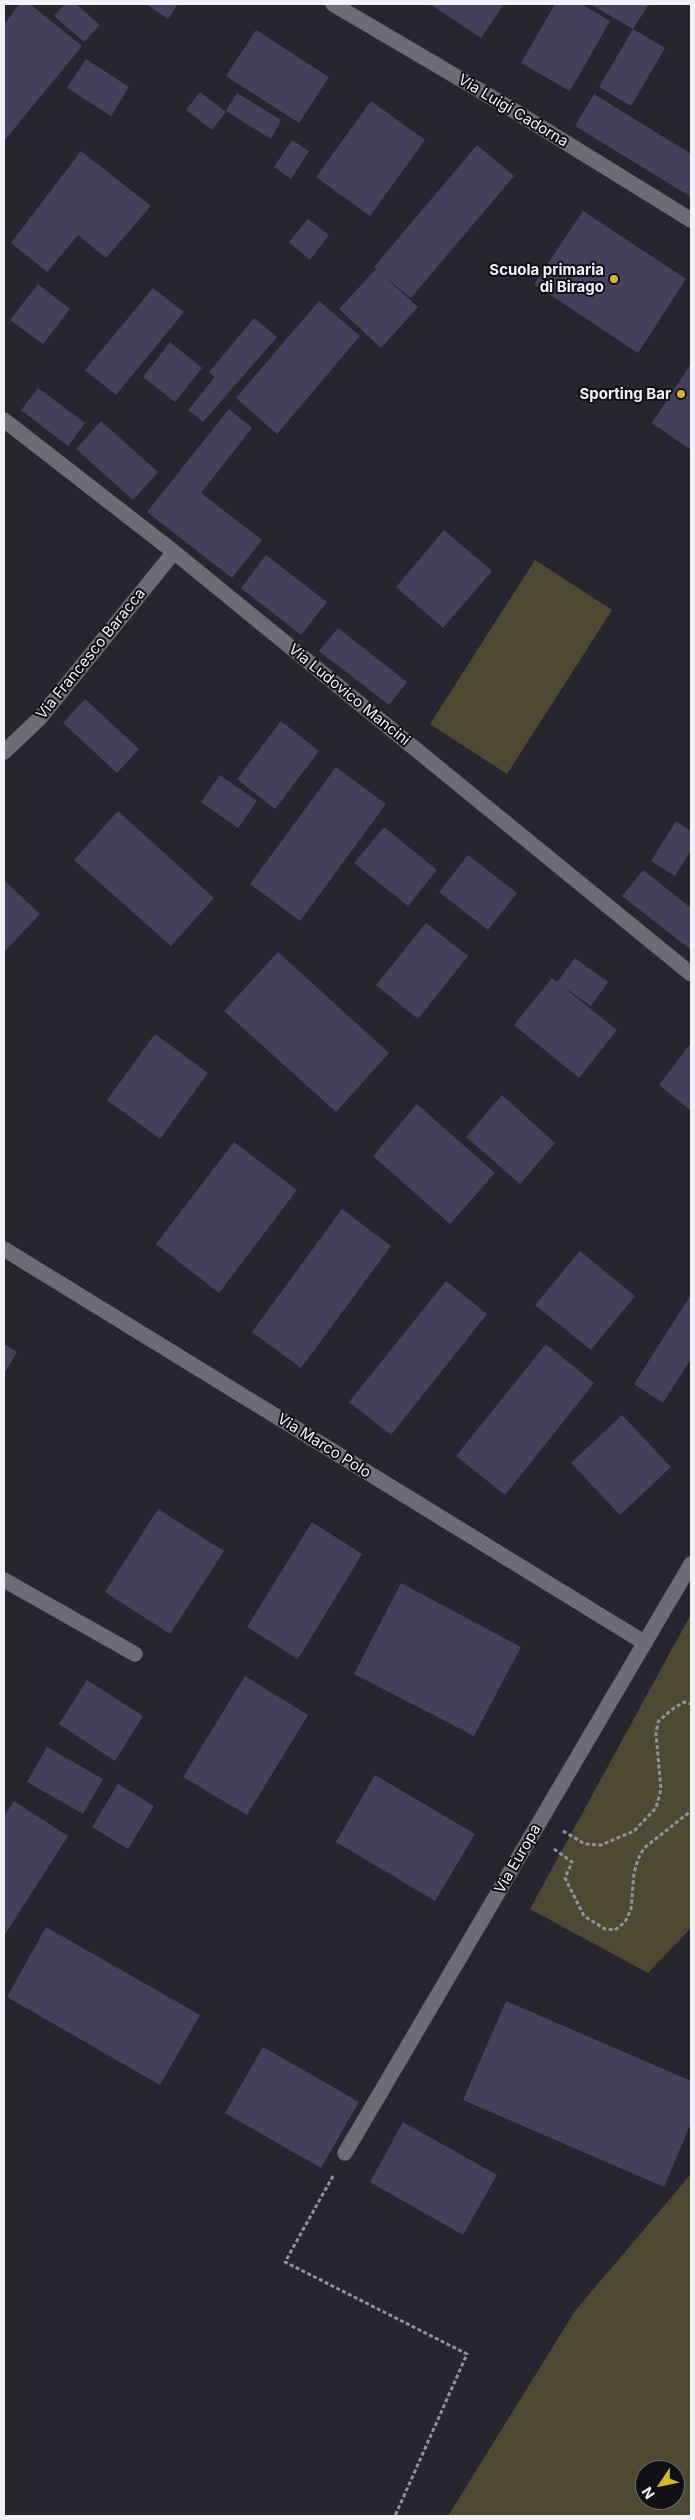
<!DOCTYPE html>
<style>
body{margin:0}
#map{position:relative;width:695px;height:2520px;overflow:hidden;background:#27262f;font-family:Inter,sans-serif}
canvas{display:block}
.frame{position:absolute;inset:0;border:5px solid #f1f1f7;pointer-events:none}
.north{position:absolute;left:635px;top:2460px;width:50px;height:50px;box-sizing:border-box;background:#101014;border:1px solid #6a6a6f;border-radius:50%;rotate:236deg;font-size:14px;font-weight:700;line-height:20px;text-align:center;color:#f1f1f7}
.north::after{content:'';display:block;margin:auto;width:18px;height:22px;background:#d0b736;clip-path:polygon(50% 0,100% 100%,50% 72%,0 100%)}
</style>
<div id="map">
<canvas width="695" height="2520"></canvas>
<div class="frame"></div>
<div class="north">N</div>
</div>
<script>
const c = document.querySelector('canvas').getContext('2d');
c.lineJoin = 'round';
function paint(path, color) {
  c.fillStyle = color;
  c.fill(path, 'evenodd');
}
function toPath(rows) {
  const path = new Path2D();
  for (const r of rows) {
    path.moveTo(r[0], r[1]);
    for (let i = 2; i < r.length; i += 2) path.lineTo(r[i], r[i + 1]);
  }
  return path;
}
function strokePath(path, color, width, dash) {
  c.strokeStyle = color;
  c.lineWidth = width;
  c.lineCap = dash ? 'butt' : 'round';
  c.setLineDash(dash || []);
  c.stroke(path);
}
function write(font, color, halo, rows, align = 'center') {
  c.font = font + ' Inter,sans-serif';
  c.lineWidth = 4;
  c.setLineDash([]);
  c.textBaseline = 'middle';
  c.strokeStyle = halo;
  c.fillStyle = color;
  for (const [text, x, y, turn = 0] of rows) {
    c.save();
    c.translate(x, y);
    c.rotate((+turn || 0) * Math.PI / 180);
    c.textAlign = isNaN(turn) ? turn : align;
    if (halo) c.strokeText(text, 0, 0);
    c.fillText(text, 0, 0);
    c.restore();
  }
}
paint(toPath([
 [535,560,612,610,507,774,430,724],
 [691,1614,691,1928,648,1973,530,1909],
 [691,2174,691,2516,448,2516,575,2311],
 [645,2470,675,2470,675,2500,645,2500]
]), '#4e4932');
paint(toPath([
 [20,4,30,4,82,46,4,141,4,24],
 [65,4,76,4,100,25,84,42,54,16],
 [146,4,178,4,168,19],
 [430,4,504,4,481,38],
 [555,4,581,4,610,21,570,91,521,63],
 [590,4,649,4,633,29],
 [633,29,665,48,631,106,599,87],
 [256,30,329,77,299,123,226,76],
 [86,59,129,87,111,116,67,88],
 [200,92,226,112,212,130,186,110],
 [237,93,281,120,271,139,226,111],
 [594,94,691,154,691,197,575,126],
 [371,101,425,140,370,216,316,177],
 [292,140,309,151,291,179,274,167],
 [477,145,514,176,411,298,385,277,418,307,381,348,339,309,376,269,374,267],
 [81,151,151,206,106,258,78,235,47,272,11,243],
 [583,211,686,279,638,353,534,284],
 [308,219,329,235,310,260,289,242],
 [38,284,70,309,43,344,10,320],
 [153,288,184,312,116,395,85,370],
 [319,301,360,336,277,434,236,398],
 [254,318,277,337,203,422,188,410,215,377,209,372],
 [170,342,202,368,175,402,143,377],
 [691,364,691,450,652,423],
 [38,388,85,423,68,446,21,410],
 [229,409,252,428,201,493,262,540,232,578,147,512],
 [101,421,158,472,133,500,76,449],
 [444,530,492,571,443,628,396,587],
 [266,555,327,602,301,635,241,588],
 [338,628,407,682,389,705,319,651],
 [85,699,139,749,117,773,63,723],
 [281,721,319,751,275,809,237,779],
 [336,767,386,804,300,921,250,884],
 [220,775,257,801,238,828,201,802],
 [118,811,214,898,171,946,74,860],
 [676,821,691,831,691,850,675,876,651,861],
 [384,827,437,870,408,906,354,863],
 [468,855,517,893,488,930,439,892],
 [643,870,691,908,691,950,622,896],
 [4,880,40,914,4,952],
 [426,923,468,956,418,1019,376,985],
 [278,952,389,1053,336,1112,224,1011],
 [575,958,608,982,591,1006,562,986,617,1030,579,1078,514,1025,552,978,557,982],
 [155,1034,208,1073,160,1139,107,1100],
 [691,1043,691,1111,659,1085],
 [502,1095,555,1143,520,1184,466,1137],
 [417,1104,495,1173,450,1224,373,1156],
 [234,1142,297,1190,219,1293,156,1244],
 [342,1209,391,1246,301,1368,252,1332],
 [580,1251,635,1296,591,1350,535,1305],
 [446,1281,487,1314,391,1435,349,1402],
 [690,1296,691,1359,663,1403,634,1384],
 [4,1344,17,1352,4,1374],
 [546,1344,594,1383,505,1495,456,1456],
 [622,1415,671,1467,620,1515,571,1463],
 [158,1509,224,1551,170,1634,105,1592],
 [312,1522,362,1554,298,1659,247,1627],
 [401,1583,521,1647,474,1736,354,1674],
 [245,1676,308,1715,247,1815,183,1777],
 [87,1680,143,1716,115,1761,59,1724],
 [47,1747,103,1779,83,1814,27,1782],
 [375,1775,475,1834,435,1901,336,1842],
 [118,1784,154,1806,128,1849,92,1827],
 [14,1801,68,1836,4,1936,4,1816],
 [46,1927,200,2015,160,2085,7,1997],
 [506,2001,691,2081,691,2123,664,2187,463,2100],
 [263,2047,359,2102,321,2168,225,2113],
 [403,2122,497,2175,463,2235,370,2182]
]), '#43415c');
const street = toPath([
 [333,4,513,110,691,220],
 [4,420,174,552,691,974],
 [4,752,39,719,174,552],
 [4,1249,645,1643],
 [4,1580,135,1654],
 [345,2153,691,1564]
]);
strokePath(street, '#424148', 16);
strokePath(toPath([
 [563,1831,585,1844,601,1845,634,1831,656,1808,661,1789,656,1734,658,1722,671,1710,684,1702,691,1704],
 [554,1849,572,1862,565,1878,584,1916,605,1929,615,1930,625,1922,631,1909,634,1873,638,1859,644,1848,691,1811],
 [333,2176,285,2262,467,2354,395,2516]
]), '#93929a', 3, [4, 2.5]);
strokePath(street, '#6c6b76', 15);
for (const [x, y, r, color] of [
 [614,279,5,"#d0b736"],
 [681,394,5,"#d0b736"]
]) {
  const dot = new Path2D();
  dot.arc(x, y, r, 0, 2 * Math.PI);
  c.fillStyle = color;
  c.fill(dot);
  strokePath(dot, '#101014', 2);
}
write('15px', '#f1f1f7', '#101014', [
 ["Via Luigi Cadorna",513,111,31],
 ["Via Francesco Baracca",91,654,-51],
 ["Via Ludovico Mancini",349,695,39],
 ["Via Marco Polo",324,1446,32],
 ["Via Europa",518,1859,-60]
]);
write('bold 15px', '#f1f1f7', '#101014', [
 ["Scuola primaria",604,270],
 ["di Birago",604,287],
 ["Sporting Bar",671,394]
], 'right');
</script>
